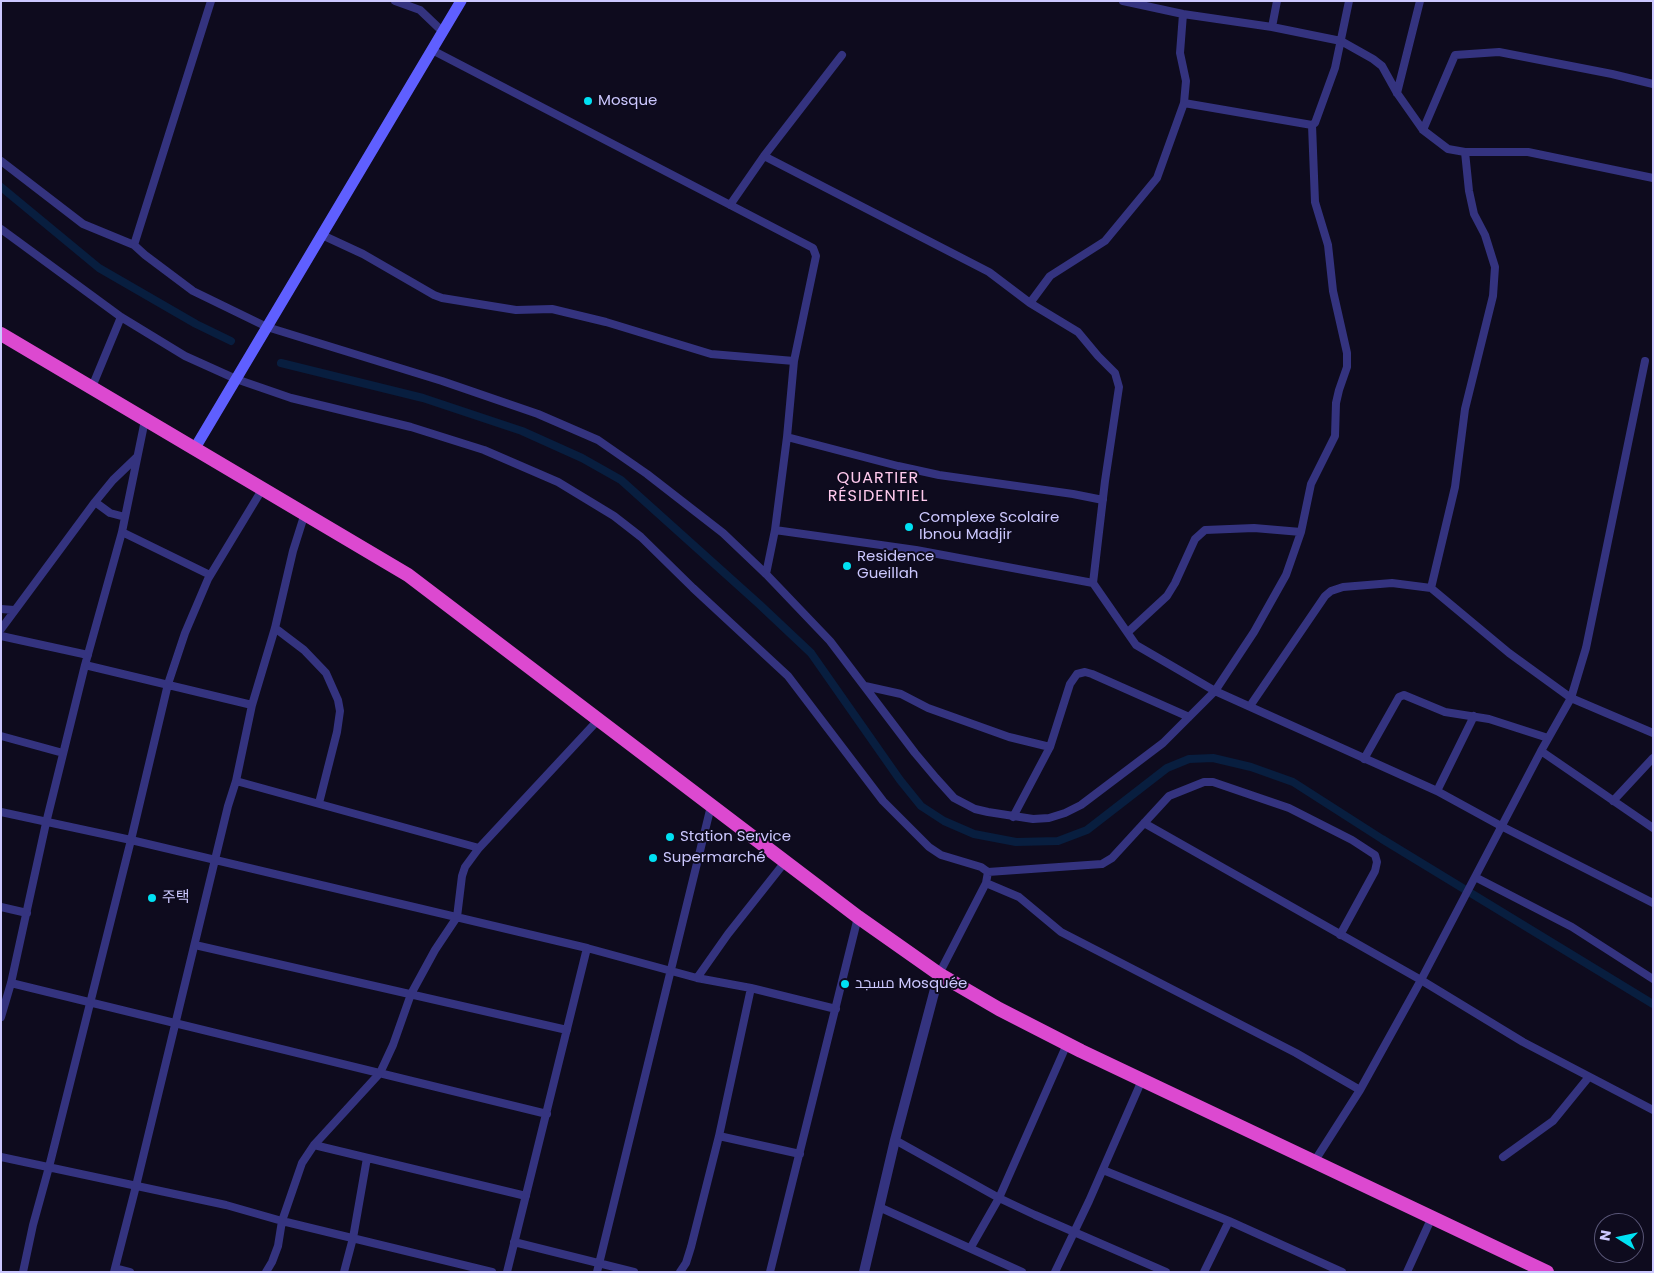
<!DOCTYPE html>
<meta charset="utf-8">
<style>
body{margin:0}
#map{position:relative;width:1654px;height:1273px;overflow:hidden;background:#0e0b1e;font-family:Poppins,sans-serif}
canvas{display:block}
.frame{position:absolute;inset:0;border:2px solid #ccc8ff;pointer-events:none}
.north{position:absolute;left:1594px;top:1213px;width:50px;height:50px;box-sizing:border-box;background:#0e0b1e;border:1px solid #5a5778;border-radius:50%;rotate:280deg;font-size:14px;font-weight:700;line-height:20px;text-align:center;color:#ccc8ff}
.north::after{content:'';display:block;margin:auto;width:18px;height:22px;background:#00e1f3;clip-path:polygon(50% 0,100% 100%,50% 72%,0 100%)}
</style>
<div id="map">
<canvas width="1654" height="1273"></canvas>
<div class="frame"></div>
<div class="north">N</div>
</div>
<script>
const c = document.querySelector('canvas').getContext('2d');
c.lineJoin = 'round';
function toPath(rows) {
  const path = new Path2D();
  for (const r of rows) {
    path.moveTo(r[0], r[1]);
    for (let i = 2; i < r.length; i += 2) path.lineTo(r[i], r[i + 1]);
  }
  return path;
}
function strokePath(path, color, width, dash) {
  c.strokeStyle = color;
  c.lineWidth = width;
  c.lineCap = dash ? 'butt' : 'round';
  c.setLineDash(dash || []);
  c.stroke(path);
}
function write(font, color, halo, rows, align = 'center') {
  c.font = font + ' Poppins,Cairo,"Noto Sans KR",sans-serif';
  c.lineWidth = 4;
  c.setLineDash([]);
  c.textBaseline = 'middle';
  c.strokeStyle = halo;
  c.fillStyle = color;
  for (const [text, x, y, turn = 0] of rows) {
    c.save();
    c.translate(x, y);
    c.rotate((+turn || 0) * Math.PI / 180);
    c.textAlign = isNaN(turn) ? turn : align;
    if (halo) c.strokeText(text, 0, 0);
    c.fillText(text, 0, 0);
    c.restore();
  }
}
strokePath(toPath([
 [1,187,99,268,196,324,231,341],
 [281,363,423,398,522,431,582,458,621,480,759,604,811,653,900,780,921,806,944,821,974,834,1016,842,1058,841,1087,830,1167,768,1189,759,1213,758,1251,767,1293,782,1382,839,1653,1004]
]), '#081e3f', 8);
strokePath(toPath([
 [395,1,420,10,443,32],
 [1123,1,1183,14,1272,27,1341,41,1373,59,1382,66,1397,93,1423,130,1448,149,1465,152,1528,152,1653,178],
 [1272,27,1277,1],
 [432,50,813,248,816,256,794,361,787,437,898,466,939,475,1073,494,1103,500],
 [1397,93,1420,1],
 [1184,103,1312,125],
 [1423,130,1455,55,1499,52,1612,74,1653,84],
 [764,156,989,272,1030,303,1078,332,1098,356,1115,373,1119,387,1105,481,1093,583,1136,645,1215,691,1437,791,1501,826,1653,903],
 [1,161,83,224,134,245,145,255,193,291,267,327,442,381,538,414,598,440,647,474,723,533,766,574,830,641,915,753,936,778,954,798,975,809,988,812,1033,819,1049,818,1065,813,1081,805,1163,743,1215,691,1254,632,1286,575,1301,532,1311,484,1335,436,1336,403,1339,390,1347,367,1347,353,1333,291,1328,245,1315,202,1312,125,1315,123,1335,68,1349,1],
 [730,205,764,156,842,55],
 [1,229,121,317,185,356,236,379,291,398,411,427,484,450,558,482,614,516,641,537,693,588,788,676,883,801,929,847,941,855,981,867,988,872,1102,864,1112,858,1169,796,1204,782,1213,782,1289,808,1352,840,1375,855,1377,862,1375,871,1340,935],
 [322,235,363,254,434,295,442,298,516,310,552,309,606,322,711,354,794,361],
 [134,245,211,1],
 [1030,303,1050,276,1105,241,1157,178,1184,103,1186,81,1180,53,1183,14],
 [92,387,121,317],
 [95,502,110,513,125,517],
 [775,530,916,550,1093,583],
 [122,532,210,575],
 [766,574,775,530,787,437],
 [1431,588,1455,487,1465,409,1493,296,1495,267,1485,235,1474,214,1469,191,1465,152],
 [1,609,14,610],
 [275,628,304,650,326,673,338,700,340,711,337,732,319,803],
 [1,629,95,502,113,480,137,457],
 [1128,632,1167,596,1175,583,1195,539,1205,530,1254,528,1301,532],
 [1,636,88,655],
 [85,665,252,705],
 [865,686,901,694,928,708,1009,737,1050,747],
 [1250,706,1325,596,1331,591,1343,587,1392,583,1431,588,1509,653,1571,698,1653,733],
 [1,736,63,753],
 [1541,751,1653,828],
 [1364,759,1399,697,1404,695,1445,712,1489,719,1548,738],
 [236,781,479,848],
 [1437,791,1474,716],
 [1613,801,1653,758],
 [1,812,131,840,587,948,697,978,751,988,719,1136,691,1247,686,1263,680,1272],
 [1013,817,1050,747,1070,684,1077,674,1085,672,1092,674,1189,717],
 [1144,823,1421,980,1523,1042,1653,1110],
 [1475,877,1572,927,1653,979],
 [986,883,1019,897,1061,932,1296,1053,1360,1090],
 [1,907,27,913],
 [195,945,567,1030],
 [939,974,986,883,988,872],
 [697,978,728,934,785,862],
 [11,983,547,1114],
 [751,988,836,1009],
 [1,1017,11,983,46,823,85,665,122,532,145,420],
 [719,1136,800,1154],
 [895,1140,999,1198,1035,1215,1166,1272],
 [314,1145,526,1196],
 [1,1157,226,1205,282,1221,492,1272],
 [1503,1157,1553,1121,1588,1078],
 [1314,1162,1360,1090,1421,980,1541,751,1571,698,1586,648,1645,361],
 [1103,1170,1229,1221,1342,1272],
 [879,1207,1022,1272],
 [514,1242,634,1272],
 [971,1247,999,1198,1067,1044],
 [115,1268,130,1272],
 [23,1272,33,1225,49,1167,131,840,168,684,185,633,208,579,263,488],
 [114,1272,136,1186,228,806,236,781,252,705,275,628,293,551,305,513],
 [266,1272,272,1262,278,1246,282,1221,302,1163,314,1145,380,1073,393,1045,411,994,435,950,457,917,462,876,465,867,479,848,599,719],
 [344,1272,353,1238,367,1158],
 [507,1272,587,948],
 [597,1272,711,806],
 [770,1272,858,917],
 [1055,1272,1089,1201,1142,1080],
 [1204,1272,1229,1221],
 [1407,1272,1432,1217]
]), '#34337f', 8);
strokePath(toPath([
 [864,1272,895,1140,939,974]
]), '#34337f', 10);
strokePath(toPath([
 [195,448,461,1]
]), '#5f5fff', 11);
strokePath(toPath([
 [1,334,408,575,858,917,939,974,999,1009,1081,1051,1547,1272]
]), '#dc49d0', 14);
for (const [x, y, r, color] of [
 [588,101,5,"#00e1f3"],
 [909,527,5,"#00e1f3"],
 [847,566,5,"#00e1f3"],
 [670,837,5,"#00e1f3"],
 [653,858,5,"#00e1f3"],
 [152,898,5,"#00e1f3"],
 [845,984,5,"#00e1f3"]
]) {
  const dot = new Path2D();
  dot.arc(x, y, r, 0, 2 * Math.PI);
  c.fillStyle = color;
  c.fill(dot);
  strokePath(dot, '#0e0b1e', 2);
}
write('15px', '#ccc8ff', '#0e0b1e', [
 ["Mosque",598,101],
 ["Complexe Scolaire",919,518],
 ["Ibnou Madjir",919,535],
 ["Residence",857,557],
 ["Gueillah",857,574],
 ["Station Service",680,837],
 ["Supermarché",663,858],
 ["주택",162,898],
 ["مسجد Mosquée",855,984]
], 'left');
c.letterSpacing = '1px';
write('16px', '#ffcaed', '#0e0b1e', [
 ["QUARTIER",878,479],
 ["RÉSIDENTIEL",878,497]
]);
c.letterSpacing = '0px';
</script>
